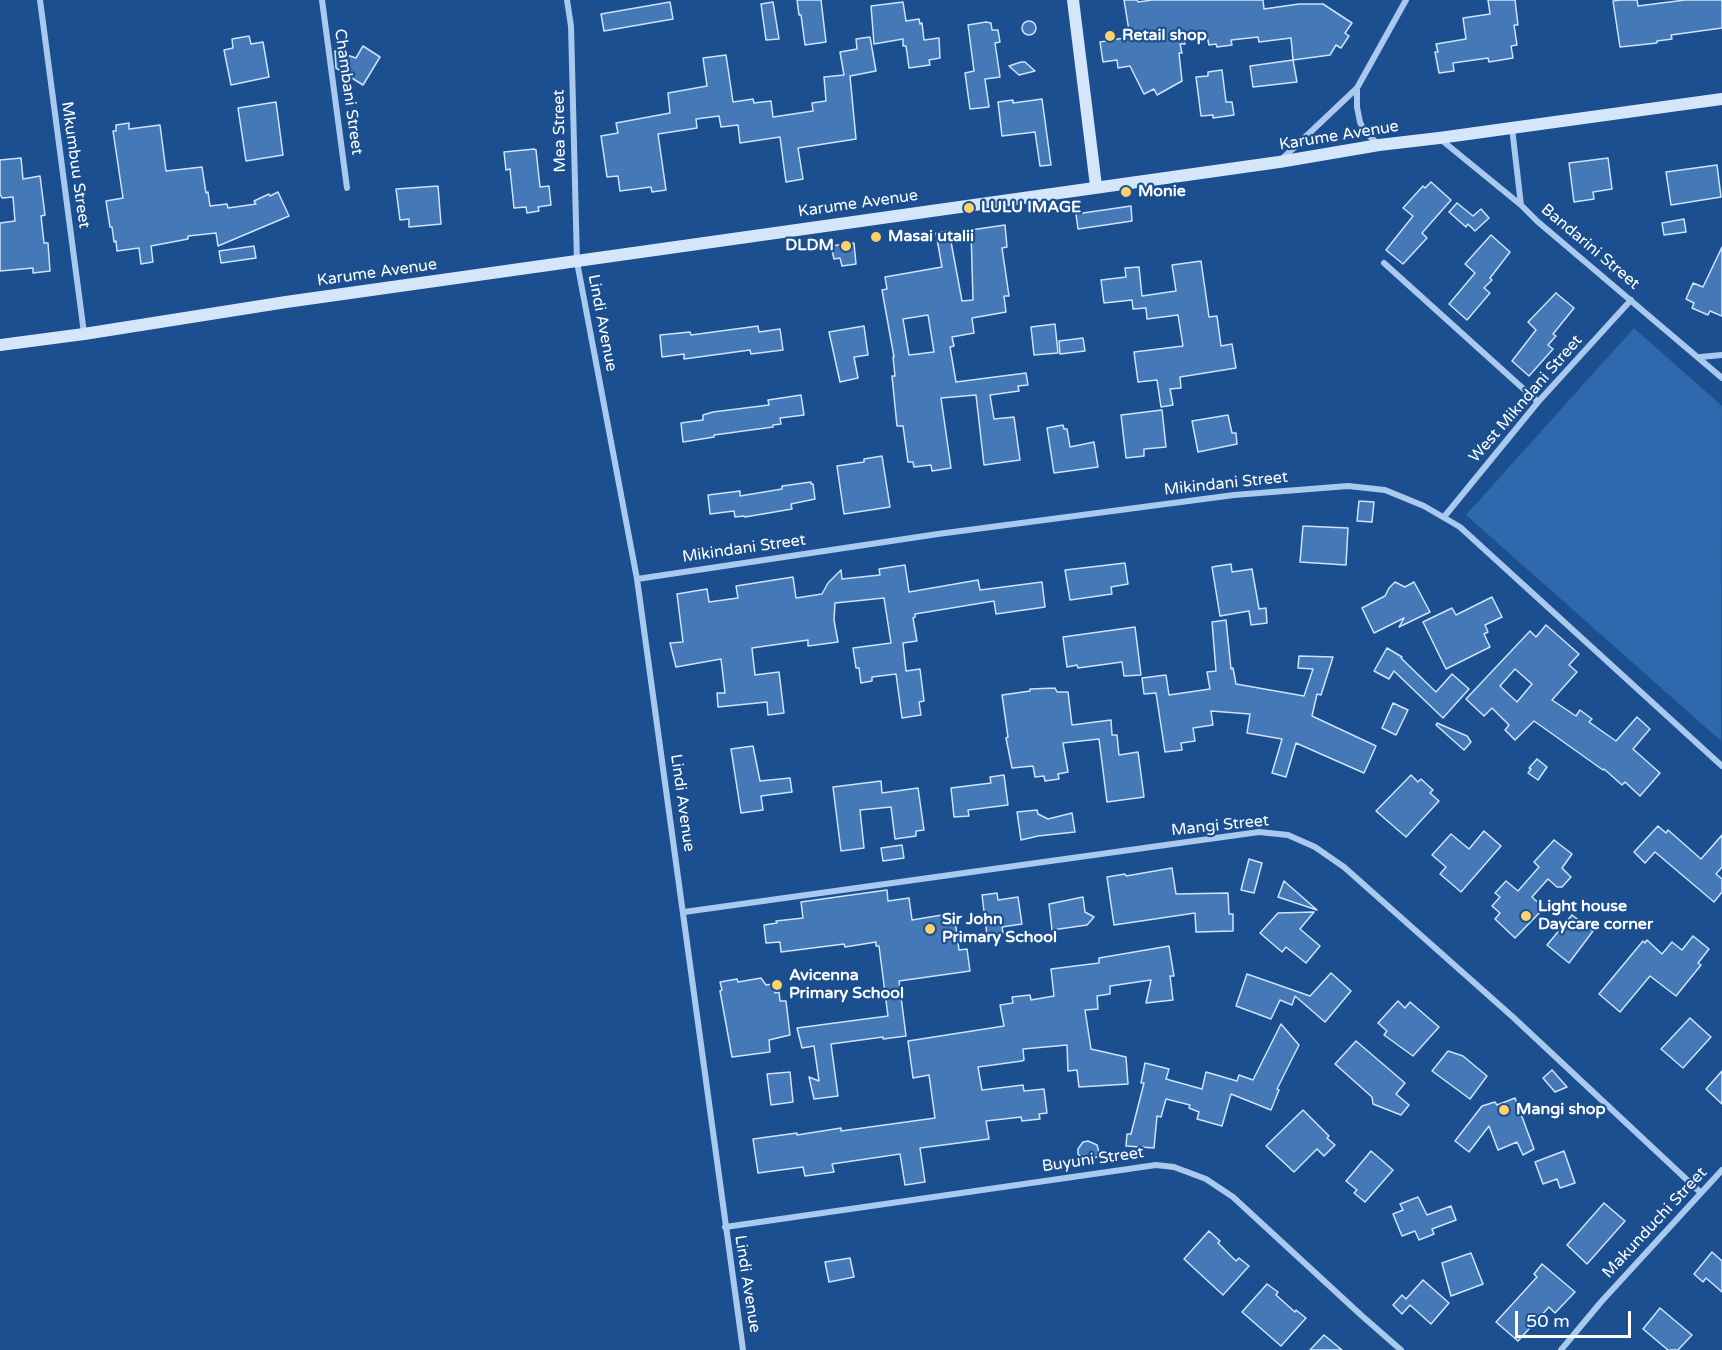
<!DOCTYPE html>
<style>
body{margin:0}
#map{position:relative;width:1722px;height:1350px;overflow:hidden;background:#1b4f8f;font-family:"Varela Round",sans-serif}
canvas{display:block}
.scale{position:absolute;left:1515px;top:1311px;width:116px;height:27px;box-sizing:border-box;border:3px solid #fff;border-top:0;padding-left:8px;font-size:18px;line-height:21px;white-space:nowrap;color:#fff;-webkit-text-stroke:4px #1b4f8f;paint-order:stroke}
</style>
<div id="map">
<canvas width="1722" height="1350"></canvas>
<div class="scale">50 m</div>
</div>
<script>
const c = document.querySelector('canvas').getContext('2d');
c.lineJoin = 'round';
function paint(path, color) {
  c.fillStyle = color;
  c.fill(path, 'evenodd');
}
function toPath(rows) {
  const path = new Path2D();
  for (const r of rows) {
    if (r.length === 3) {
      path.moveTo(r[0] + r[2], r[1]);
      path.arc(r[0], r[1], r[2], 0, 2 * Math.PI);
      continue;
    }
    path.moveTo(r[0], r[1]);
    for (let i = 2; i < r.length; i += 2) path.lineTo(r[i], r[i + 1]);
  }
  return path;
}
function strokePath(path, color, width, dash) {
  c.strokeStyle = color;
  c.lineWidth = width;
  c.lineCap = dash ? 'butt' : 'round';
  c.setLineDash(dash || []);
  c.stroke(path);
}
function write(font, color, halo, rows, align = 'center') {
  c.font = font + ' "Varela Round",sans-serif';
  c.lineWidth = 4.5;
  c.setLineDash([]);
  c.textBaseline = 'middle';
  c.strokeStyle = halo;
  c.fillStyle = color;
  for (const [text, x, y, turn = 0] of rows) {
    c.save();
    c.translate(x, y);
    c.rotate((+turn || 0) * Math.PI / 180);
    c.textAlign = isNaN(turn) ? turn : align;
    if (halo) c.strokeText(text, 0, 0);
    c.fillText(text, 0, 0);
    c.restore();
  }
}
paint(toPath([
 [1634,328,1722,406,1721,741,1466,515]
]), '#2e69ad');
const building = toPath([
 [797,0,821,0,826,42,805,45,801,15,799,15,797,0],
 [1124,0,1137,0,1138,2,1152,0,1263,0,1264,9,1299,4,1323,4,1352,23,1345,33,1349,36,1341,48,1336,45,1330,55,1293,60,1291,38,1259,42,1258,37,1231,40,1232,45,1217,47,1216,44,1209,45,1207,36,1184,39,1185,44,1180,44,1182,53,1179,53,1182,81,1157,95,1154,89,1144,94,1130,66,1118,68,1117,60,1103,62,1100,42,1130,37,1124,0],
 [1488,0,1515,0,1518,25,1514,25,1517,45,1511,46,1513,58,1489,62,1488,58,1453,63,1454,71,1439,73,1435,52,1438,52,1436,44,1466,39,1463,18,1490,14,1488,0],
 [1621,0,1637,0,1638,6,1685,0,1722,0,1722,28,1671,35,1672,39,1657,41,1657,43,1620,47,1613,1,1621,0],
 [670,2,673,19,604,31,601,14,670,2],
 [773,2,779,39,766,40,761,4,773,2],
 [903,2,906,21,919,19,920,24,922,23,924,40,939,38,940,58,929,60,930,65,909,68,906,46,903,46,903,39,874,44,871,6,903,2],
 [1029,28,7],
 [986,22,991,23,992,30,998,30,1000,42,995,43,1000,77,985,79,989,107,970,109,965,73,974,71,968,25,986,22],
 [249,36,251,44,263,42,269,77,231,85,224,50,233,48,232,39,249,36],
 [870,37,876,71,850,76,856,139,798,148,803,179,786,182,780,137,740,143,738,125,721,127,719,116,696,119,697,128,658,134,666,190,652,192,651,187,620,191,618,176,607,177,601,136,618,133,616,123,670,113,668,93,707,86,703,58,726,55,733,102,753,99,754,103,771,101,773,117,813,111,812,103,826,101,824,77,844,75,840,52,857,49,856,39,870,37],
 [363,46,380,57,363,85,336,68,335,51,356,58,363,46],
 [1293,60,1297,82,1253,87,1250,66,1293,60],
 [1021,62,1025,62,1035,71,1019,75,1009,66,1021,62],
 [1222,70,1226,102,1232,102,1234,115,1213,118,1213,115,1201,116,1196,77,1208,76,1208,72,1222,70],
 [1042,99,1051,165,1040,166,1035,132,1002,136,998,102,1013,100,1013,103,1042,99],
 [276,102,283,155,246,161,238,108,276,102],
 [129,123,129,129,160,125,166,171,202,167,206,193,208,192,210,206,227,204,228,208,256,204,254,201,269,194,270,196,278,192,289,216,218,246,216,233,188,236,188,239,151,246,153,262,141,264,139,248,117,251,116,241,114,242,112,227,110,227,106,201,123,198,113,131,116,131,116,125,129,123],
 [534,149,536,150,540,187,549,186,551,205,538,207,539,211,527,213,526,207,514,208,510,169,506,170,504,152,534,149],
 [21,158,23,179,40,176,45,215,41,216,44,243,48,243,50,271,33,273,33,268,0,271,0,223,15,221,13,197,2,198,0,194,0,160,21,158],
 [1608,158,1612,189,1593,192,1594,199,1574,202,1569,163,1608,158],
 [1717,165,1721,197,1671,205,1666,172,1717,165],
 [1431,182,1451,200,1422,233,1427,238,1403,264,1386,250,1413,216,1403,208,1423,186,1425,188,1431,182],
 [438,186,441,224,409,227,409,219,400,220,396,189,438,186],
 [1457,203,1473,216,1481,209,1489,218,1475,231,1468,224,1466,227,1449,212,1457,203],
 [1131,206,1132,221,1078,229,1076,214,1131,206],
 [1684,219,1686,232,1664,235,1662,223,1684,219],
 [1005,225,1007,247,1002,248,1009,296,1004,296,1006,312,972,318,974,333,952,337,954,346,950,347,956,382,1026,373,1028,385,1018,386,1019,391,990,395,994,419,1014,417,1020,460,984,465,976,395,941,398,951,468,932,471,931,465,914,467,913,462,908,462,903,426,897,426,892,376,895,376,893,357,894,357,882,290,887,289,885,277,942,267,936,233,949,231,962,301,973,300,971,230,1005,225],
 [928,315,934,352,909,355,903,319,928,315],
 [1491,235,1510,252,1490,278,1492,280,1484,288,1490,293,1467,320,1449,304,1475,273,1465,264,1491,235],
 [854,243,856,264,842,266,840,258,834,259,831,246,854,243],
 [254,246,256,258,221,263,219,251,254,246],
 [1722,247,1722,316,1710,311,1708,315,1692,308,1694,303,1686,299,1693,283,1703,287,1722,247],
 [1201,261,1209,317,1217,316,1221,346,1232,344,1236,368,1180,377,1181,388,1170,389,1173,405,1161,407,1157,380,1138,382,1134,352,1183,346,1178,315,1147,319,1146,308,1133,309,1132,300,1104,303,1101,280,1126,277,1125,268,1139,267,1142,296,1176,291,1172,265,1201,261],
 [1556,293,1574,308,1553,334,1556,336,1548,345,1553,349,1529,376,1512,361,1536,330,1528,322,1556,293],
 [1055,324,1058,353,1034,355,1031,327,1055,324],
 [758,326,759,332,780,329,783,350,751,354,750,350,684,359,684,354,662,357,660,335,690,332,691,335,758,326],
 [864,326,868,355,854,357,858,378,840,382,829,332,864,326],
 [1083,338,1085,351,1060,354,1059,341,1083,338],
 [801,395,804,415,780,418,781,424,773,425,773,427,714,435,714,437,683,442,681,423,703,420,703,415,713,412,769,405,768,400,801,395],
 [1162,410,1166,447,1144,449,1144,456,1126,458,1121,415,1162,410],
 [1228,415,1232,433,1236,433,1237,444,1198,452,1192,421,1228,415],
 [1063,425,1064,429,1067,429,1070,447,1094,442,1098,467,1054,473,1047,428,1063,425],
 [882,456,890,507,844,514,837,466,864,462,864,459,882,456],
 [811,482,811,484,813,484,815,499,791,504,792,509,745,517,744,516,735,517,734,511,710,514,708,495,740,491,740,496,782,489,782,486,811,482],
 [1359,501,1374,502,1372,522,1357,521,1359,501],
 [1303,526,1348,528,1346,565,1300,562,1303,526],
 [1125,563,1128,584,1111,587,1112,594,1070,600,1065,570,1125,563],
 [1231,564,1232,572,1252,569,1259,609,1266,608,1267,623,1251,625,1249,611,1220,616,1212,567,1231,564],
 [905,565,909,592,978,580,980,590,1042,582,1045,607,996,614,994,601,915,614,915,617,913,618,917,641,903,643,906,671,920,669,924,701,919,702,921,715,902,718,896,674,872,677,872,681,861,683,859,668,856,668,853,648,891,643,884,598,835,603,834,620,838,642,808,646,808,640,752,648,755,675,779,672,784,713,768,715,767,702,718,707,717,693,725,693,721,659,676,667,670,643,683,642,677,594,707,589,709,602,738,598,736,586,793,577,796,598,822,594,828,583,841,570,842,579,880,575,879,569,905,565],
 [1395,582,1405,587,1414,582,1430,612,1399,627,1404,618,1374,633,1362,608,1385,596,1389,588,1395,582],
 [1492,597,1502,617,1485,625,1488,632,1484,634,1490,647,1446,669,1423,622,1452,608,1456,615,1492,597],
 [1226,620,1231,669,1233,668,1236,684,1304,696,1313,669,1298,668,1299,656,1333,657,1321,695,1317,694,1312,716,1376,746,1364,773,1296,743,1286,777,1272,773,1282,739,1247,733,1250,714,1211,711,1213,725,1193,728,1195,741,1181,743,1182,750,1165,752,1156,693,1144,694,1142,678,1166,675,1169,695,1210,689,1207,672,1216,671,1212,622,1226,620],
 [1546,625,1579,654,1569,665,1577,672,1552,700,1576,716,1580,710,1592,719,1589,722,1616,741,1637,717,1650,729,1633,749,1660,773,1640,796,1625,782,1622,785,1604,769,1603,770,1534,721,1515,740,1505,730,1509,725,1492,708,1484,716,1466,699,1530,631,1536,637,1546,625],
 [1515,669,1532,684,1517,702,1500,686,1515,669],
 [1135,627,1141,675,1124,676,1122,662,1078,668,1077,665,1067,667,1063,637,1135,627],
 [1387,648,1402,657,1401,658,1436,692,1452,674,1469,689,1443,718,1394,671,1389,679,1374,671,1387,648],
 [1055,688,1057,692,1068,692,1072,725,1111,720,1112,735,1117,735,1119,755,1138,752,1144,797,1107,802,1099,739,1063,743,1068,772,1058,774,1059,779,1045,781,1044,776,1035,777,1033,766,1012,768,1006,738,1008,737,1002,695,1030,691,1030,689,1055,688],
 [1393,703,1408,710,1396,735,1382,728,1393,703],
 [1437,723,1467,736,1471,742,1464,750,1436,725,1437,723],
 [753,746,760,781,790,778,792,792,761,796,763,810,741,813,731,749,753,746],
 [1537,759,1547,767,1538,780,1528,773,1531,769,1529,768,1537,759],
 [1004,775,1008,805,968,810,969,816,954,817,951,788,991,783,990,777,1004,775],
 [1411,775,1418,782,1421,779,1433,790,1430,793,1439,801,1406,837,1376,811,1411,775],
 [881,781,882,793,918,788,924,830,916,831,916,836,895,839,891,807,860,810,864,848,841,851,833,787,881,781],
 [1037,810,1038,814,1048,819,1072,813,1075,832,1038,836,1021,840,1017,812,1037,810],
 [1658,826,1666,833,1668,830,1701,859,1722,835,1722,867,1716,874,1722,879,1722,892,1714,902,1655,852,1645,863,1634,852,1658,826],
 [1484,831,1501,846,1461,892,1440,874,1446,867,1432,855,1451,834,1469,849,1484,831],
 [1554,840,1572,854,1562,868,1571,877,1562,887,1557,887,1548,879,1532,897,1544,908,1515,938,1495,919,1500,913,1492,906,1500,897,1495,893,1506,881,1518,891,1539,867,1534,862,1554,840],
 [902,845,904,858,883,861,881,848,902,845],
 [1249,859,1262,863,1254,893,1241,890,1249,859],
 [1172,868,1176,894,1228,893,1229,914,1233,914,1233,931,1196,932,1195,913,1114,925,1107,877,1125,874,1126,876,1172,868],
 [1284,881,1317,910,1278,897,1284,881],
 [887,890,888,901,909,898,912,920,954,913,959,950,967,949,970,971,899,981,906,1036,883,1039,883,1037,831,1044,838,1096,814,1099,809,1077,819,1081,814,1046,802,1048,797,1028,888,1016,879,946,876,946,876,942,845,947,844,944,781,952,780,942,766,943,764,925,777,923,776,921,803,918,801,902,887,890],
 [997,893,998,900,1018,897,1022,924,1002,927,1003,933,987,935,982,895,997,893],
 [1083,897,1085,912,1094,917,1087,925,1052,930,1049,904,1083,897],
 [1314,912,1300,929,1320,946,1306,963,1286,947,1282,952,1260,933,1278,913,1314,912],
 [1572,915,1593,931,1569,963,1547,945,1572,915],
 [1693,936,1709,949,1698,963,1701,965,1676,996,1650,976,1620,1012,1599,994,1643,941,1645,943,1647,940,1662,954,1672,942,1682,950,1693,936],
 [1169,946,1174,976,1170,976,1173,1000,1146,1003,1151,980,1110,986,1110,994,1097,996,1098,1009,1085,1010,1091,1049,1126,1057,1128,1084,1079,1087,1077,1070,1068,1071,1067,1045,1023,1049,1024,1060,1022,1061,978,1067,982,1090,1023,1085,1024,1091,1044,1089,1047,1113,1039,1114,1040,1119,1022,1121,1021,1117,986,1121,989,1139,920,1148,925,1182,905,1185,900,1154,832,1164,834,1172,805,1176,803,1167,758,1173,753,1139,797,1133,797,1135,841,1128,841,1131,935,1118,929,1075,913,1078,908,1041,1004,1026,1000,1005,1013,1003,1012,997,1030,995,1031,1000,1054,996,1051,969,1099,963,1099,958,1169,946],
 [1331,973,1351,991,1325,1022,1295,996,1292,1005,1280,1000,1271,1019,1236,1006,1247,974,1310,996,1331,973],
 [761,978,766,985,774,984,775,993,779,992,780,1001,786,1001,790,1035,769,1040,770,1052,732,1057,720,991,722,990,720,982,737,979,738,982,761,978],
 [1398,1001,1405,1008,1410,1002,1439,1027,1413,1056,1384,1035,1387,1031,1378,1023,1398,1001],
 [1690,1018,1711,1037,1683,1068,1661,1049,1690,1018],
 [1281,1024,1299,1045,1277,1089,1279,1090,1271,1110,1231,1094,1222,1126,1197,1119,1199,1112,1189,1108,1190,1105,1166,1099,1161,1117,1157,1116,1154,1148,1126,1146,1127,1134,1131,1134,1144,1083,1141,1083,1145,1063,1169,1069,1166,1079,1202,1089,1206,1072,1237,1081,1239,1075,1253,1080,1281,1024],
 [1356,1041,1405,1083,1396,1094,1409,1105,1401,1115,1373,1104,1372,1097,1335,1064,1356,1041],
 [1448,1051,1463,1056,1487,1076,1470,1099,1432,1071,1448,1051],
 [1552,1070,1567,1087,1555,1092,1543,1078,1552,1070],
 [1722,1071,1722,1104,1706,1089,1722,1071],
 [790,1072,793,1102,771,1105,767,1074,790,1072],
 [1515,1098,1534,1149,1523,1155,1517,1142,1498,1150,1489,1126,1469,1152,1455,1141,1482,1106,1495,1102,1497,1105,1515,1098],
 [1303,1110,1329,1136,1327,1138,1335,1145,1324,1156,1317,1149,1294,1172,1266,1146,1303,1110],
 [1088,1141,1097,1145,1100,1156,1085,1161,1078,1154,1078,1149,1083,1142,1088,1141],
 [1371,1151,1393,1170,1365,1202,1354,1193,1357,1190,1346,1181,1371,1151],
 [1564,1151,1575,1183,1560,1188,1557,1179,1543,1184,1535,1162,1564,1151],
 [1418,1197,1427,1215,1451,1206,1456,1220,1432,1229,1434,1234,1419,1240,1415,1231,1402,1236,1393,1214,1403,1210,1400,1204,1418,1197],
 [1604,1203,1625,1221,1587,1264,1567,1245,1604,1203],
 [1209,1231,1220,1241,1218,1243,1236,1261,1239,1258,1249,1266,1223,1295,1184,1259,1209,1231],
 [1712,1252,1722,1261,1722,1292,1706,1278,1703,1282,1694,1274,1712,1252],
 [1471,1253,1483,1284,1451,1296,1442,1263,1471,1253],
 [850,1258,854,1277,829,1282,825,1262,850,1258],
 [1542,1264,1575,1292,1555,1313,1549,1307,1518,1341,1496,1322,1537,1277,1534,1274,1542,1264],
 [1423,1280,1449,1303,1431,1324,1410,1305,1402,1314,1393,1305,1402,1295,1406,1299,1423,1280],
 [1267,1284,1278,1292,1276,1295,1295,1312,1296,1310,1306,1318,1281,1346,1242,1312,1267,1284],
 [1660,1308,1692,1335,1678,1350,1668,1350,1643,1329,1660,1308],
 [1324,1335,1342,1350,1310,1350,1324,1335]
]);
paint(building, '#4478b7');
strokePath(building, '#cfe3fa', 1.5);
strokePath(toPath([
 [40,0,84,333],
 [322,0,347,188],
 [567,0,571,26,577,262,637,579,743,1350],
 [1357,88,1357,107,1360,122,1364,131,1378,144],
 [1512,128,1521,205],
 [1439,138,1521,205,1537,221,1722,378],
 [1282,159,1357,88,1406,0],
 [1384,263,1538,402],
 [1700,357,1722,355],
 [1444,517,1538,402,1631,300],
 [637,579,938,534,1234,495,1348,486,1385,490,1424,506,1460,527,1722,766],
 [684,912,1259,832,1288,835,1315,847,1344,867,1514,1018,1701,1193],
 [725,1227,1156,1165,1174,1167,1206,1179,1233,1197,1361,1315,1401,1350],
 [1561,1350,1601,1302,1722,1170]
]), '#a9c9ee', 6);
strokePath(toPath([
 [1073,0,1096,186],
 [0,345,84,334,286,302,1279,162,1379,145,1439,138,1722,99]
]), '#d6e6fa', 12);
for (const [x, y, r, color] of [
 [1110,36,6,"#ffd166"],
 [1126,192,6,"#ffd166"],
 [969,208,6,"#ffd166"],
 [876,237,6,"#ffd166"],
 [846,246,6,"#ffd166"],
 [1526,916,6,"#ffd166"],
 [930,929,6,"#ffd166"],
 [777,985,6,"#ffd166"],
 [1504,1110,6,"#ffd166"]
]) {
  const dot = new Path2D();
  dot.arc(x, y, r, 0, 2 * Math.PI);
  c.fillStyle = color;
  c.fill(dot);
  strokePath(dot, '#1b4f8f', 2);
}
write('bold 16px', '#fff', '#1b4f8f', [
 ["Retail shop",1122,36],
 ["Monie",1138,192],
 ["LULU IMAGE",981,208],
 ["Masai utalii",888,237],
 ["DLDM",834,246,"right"],
 ["Light house",1538,907],
 ["Daycare corner",1538,925],
 ["Sir John",942,920],
 ["Primary School",942,938],
 ["Avicenna",789,976],
 ["Primary School",789,994],
 ["Mangi shop",1516,1110]
], 'left');
write('16px', '#fff', '#1b4f8f', [
 ["Chambani Street",348,92,82],
 ["Mea Street",560,131,-91],
 ["Karume Avenue",1339,136,-9],
 ["Mkumbuu Street",75,165,82],
 ["Karume Avenue",858,204,-8],
 ["Bandarini Street",1590,247,40],
 ["Karume Avenue",377,273,-8],
 ["Lindi Avenue",602,323,79],
 ["West Mikndani Street",1526,399,-49],
 ["Mikindani Street",1226,484,-6],
 ["Mikindani Street",744,549,-8],
 ["Lindi Avenue",682,803,82],
 ["Mangi Street",1220,826,-6],
 ["Buyuni Street",1093,1160,-8],
 ["Makunduchi Street",1655,1223,-47],
 ["Lindi Avenue",747,1284,81]
]);
</script>
